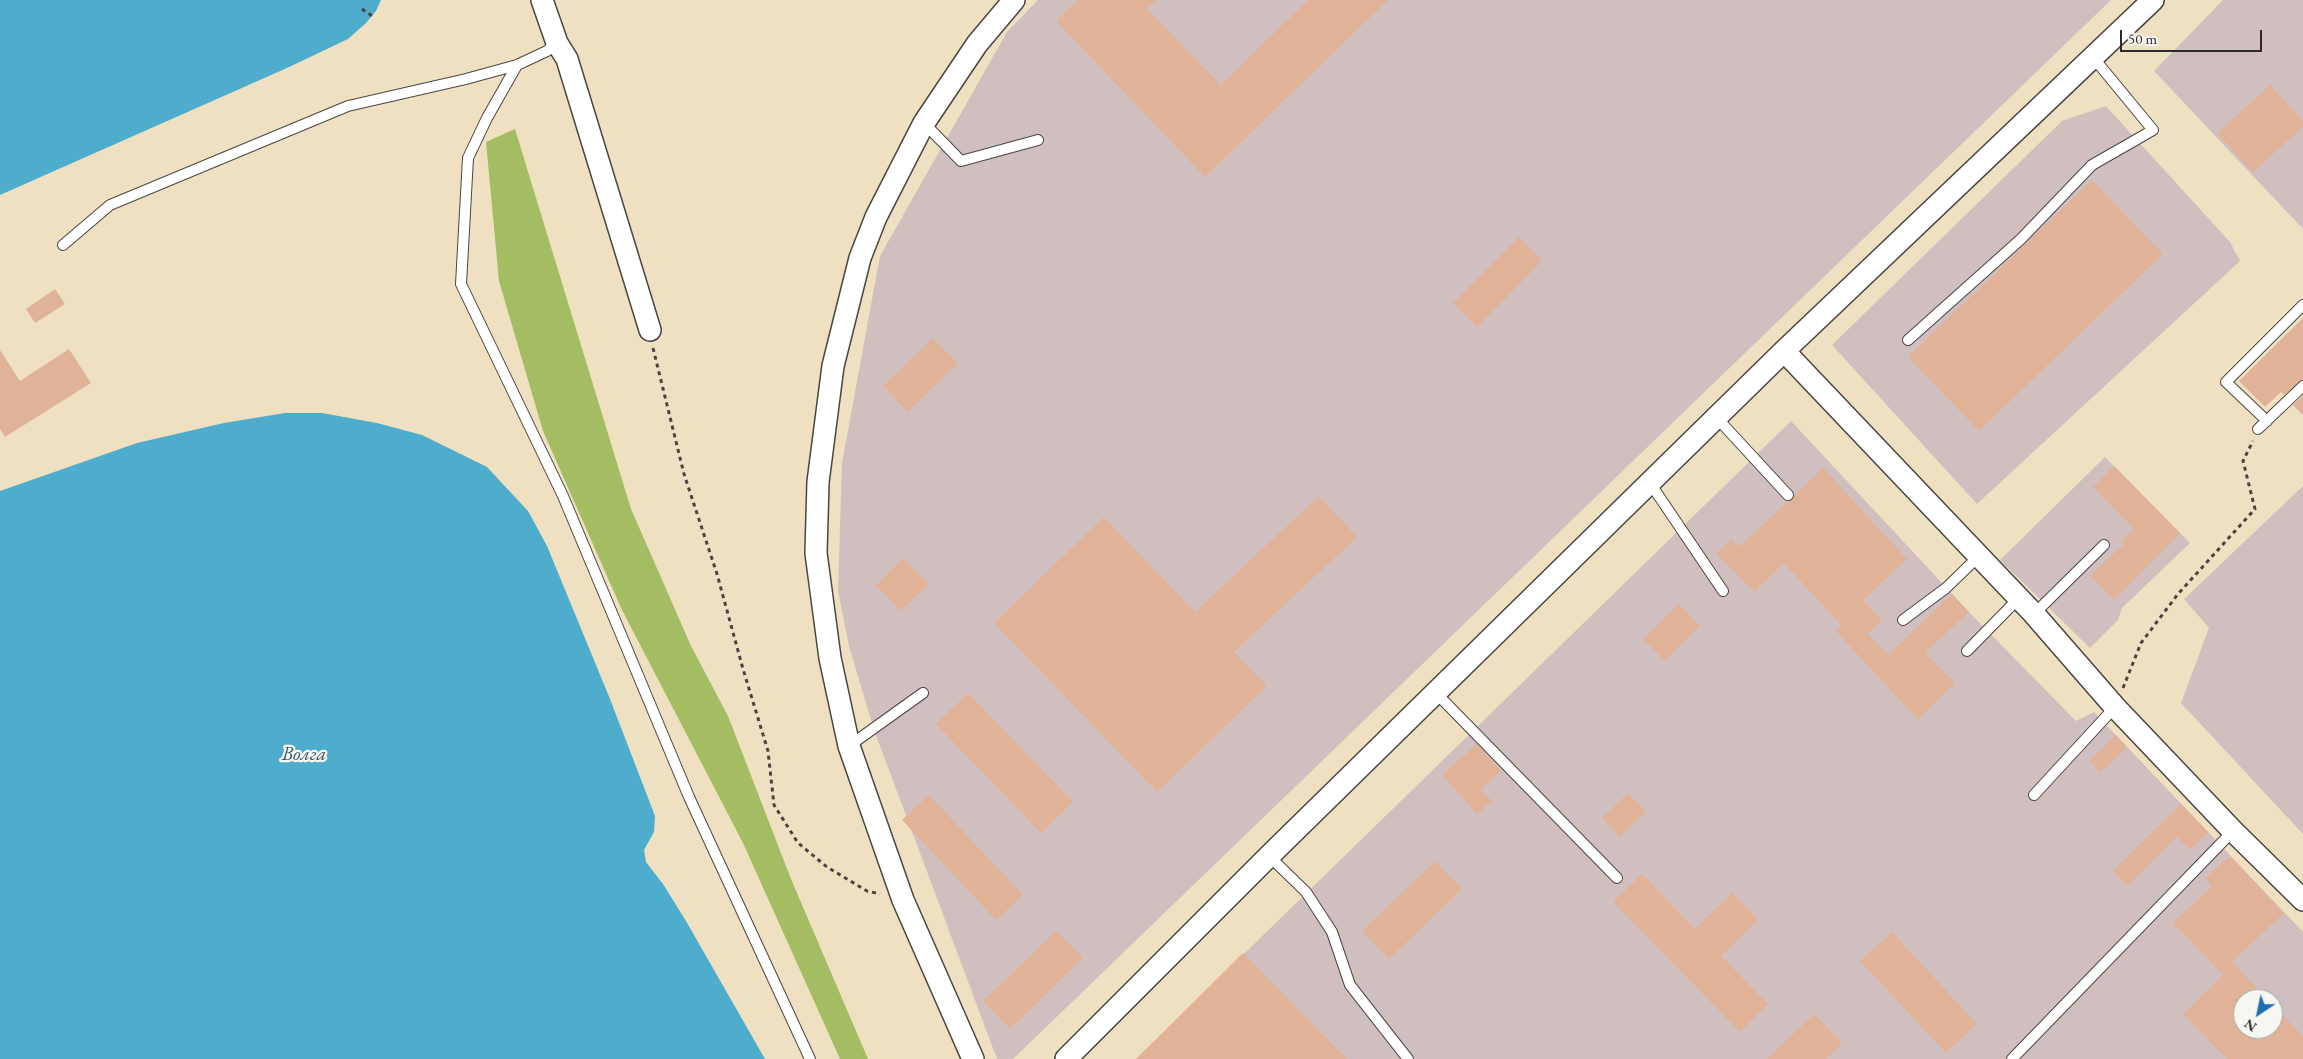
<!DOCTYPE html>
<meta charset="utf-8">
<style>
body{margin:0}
#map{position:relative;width:2303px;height:1059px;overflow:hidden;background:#efe0c1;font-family:"EB Garamond",serif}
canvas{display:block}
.north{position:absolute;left:2233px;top:989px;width:50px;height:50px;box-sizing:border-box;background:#f6f6f2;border:1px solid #a5a5a2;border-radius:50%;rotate:214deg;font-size:14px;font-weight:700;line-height:20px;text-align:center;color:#2b2b2b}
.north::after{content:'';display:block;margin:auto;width:18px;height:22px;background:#1f6fb2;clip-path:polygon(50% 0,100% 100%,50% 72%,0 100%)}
.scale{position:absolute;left:2120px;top:30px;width:142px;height:22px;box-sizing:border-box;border:2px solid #2b2b2b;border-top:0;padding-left:6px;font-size:15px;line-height:18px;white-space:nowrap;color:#2b2b2b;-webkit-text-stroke:4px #f6f6f2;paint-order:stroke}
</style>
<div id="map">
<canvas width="2303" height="1059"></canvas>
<div class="north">N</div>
<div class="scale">50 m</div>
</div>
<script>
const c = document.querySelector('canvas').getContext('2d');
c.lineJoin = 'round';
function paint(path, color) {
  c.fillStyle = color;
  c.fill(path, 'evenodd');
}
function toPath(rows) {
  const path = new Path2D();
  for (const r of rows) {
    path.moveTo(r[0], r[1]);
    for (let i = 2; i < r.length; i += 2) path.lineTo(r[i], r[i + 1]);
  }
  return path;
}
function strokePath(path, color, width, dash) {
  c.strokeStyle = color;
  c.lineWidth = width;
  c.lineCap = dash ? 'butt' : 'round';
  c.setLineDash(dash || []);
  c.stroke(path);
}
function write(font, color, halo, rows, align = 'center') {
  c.font = font + ' "EB Garamond",serif';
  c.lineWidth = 4.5;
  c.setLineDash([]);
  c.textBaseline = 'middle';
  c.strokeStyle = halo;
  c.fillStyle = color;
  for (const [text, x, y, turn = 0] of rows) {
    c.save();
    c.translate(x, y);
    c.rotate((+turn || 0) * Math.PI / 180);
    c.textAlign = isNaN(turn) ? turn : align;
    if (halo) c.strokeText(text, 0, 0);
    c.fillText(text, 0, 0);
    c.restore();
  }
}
paint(toPath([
 [1038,0,2111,0,1013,1059,997,1059,874,730,849,646,838,591,842,463,880,256,1007,32],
 [2223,0,2303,0,2303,229,2154,71],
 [2106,106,2230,242,2240,261,1977,504,1832,345,2062,121],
 [1791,421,1969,612,2076,721,2094,712,2303,932,2303,1059,1136,1059],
 [2243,999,2273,999,2273,1029,2243,1029],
 [2105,457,2190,543,2122,608,2118,620,2090,648,2000,560],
 [2303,486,2303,834,2181,703,2209,628,2184,599]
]), '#d1bfbf');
paint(toPath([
 [515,129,631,509,691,646,728,716,791,879,868,1059,840,1059,743,843,622,610,543,431,499,281,486,142]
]), '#a4bd63');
paint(toPath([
 [0,0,381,0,376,11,366,23,348,39,287,68,0,195],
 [285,413,322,413,377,423,422,435,487,467,528,511,547,546,610,699,655,816,654,832,644,850,646,862,663,884,686,921,765,1059,0,1059,0,491,137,443,224,423]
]), '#4eadcd');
paint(toPath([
 [1078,0,1156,0,1147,9,1221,85,1308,0,1388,0,1205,177,1056,21],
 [2270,85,2303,121,2303,127,2253,172,2217,133],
 [2092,180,2163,254,1979,431,1908,357],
 [1519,237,1542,261,1477,327,1453,303],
 [55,289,65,304,35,323,26,309],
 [2303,318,2303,379,2284,395,2281,392,2265,407,2239,381],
 [933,338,958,363,908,412,883,386],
 [69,349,91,383,5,437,0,429,0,350,20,381],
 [2303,396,2303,415,2293,405],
 [2114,466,2180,533,2114,600,2090,576,2124,544,2121,541,2134,529,2093,487],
 [1823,468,1907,559,1863,600,1882,620,1868,634,1888,655,1952,594,1969,612,1925,653,1955,683,1918,720,1836,631,1841,625,1784,563,1755,592,1716,554,1731,539,1739,547,1787,502,1792,500,1795,495],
 [1319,496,1357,537,1234,652,1267,686,1157,792,994,623,1104,517,1195,612],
 [903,558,929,584,901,611,876,585],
 [1679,604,1700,626,1665,661,1643,639],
 [968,693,1073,802,1041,833,936,724],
 [2116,735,2127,747,2101,772,2089,761],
 [1477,744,1501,771,1481,789,1492,801,1477,814,1442,775],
 [1628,793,1646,811,1620,837,1602,818],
 [929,795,1023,895,996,920,902,820],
 [2181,804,2208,832,2190,850,2177,837,2127,886,2113,871],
 [2230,856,2284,913,2232,962,2267,999,2243,999,2243,1029,2273,1029,2273,1005,2303,1036,2303,1059,2227,1059,2183,1014,2223,975,2173,923,2212,886,2205,878],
 [1435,861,1462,889,1389,959,1362,931],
 [1642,874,1695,929,1732,893,1758,919,1721,956,1768,1004,1740,1032,1613,902],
 [1056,931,1083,958,1010,1029,983,1001],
 [1892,932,1977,1024,1946,1053,1860,961],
 [1243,953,1347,1059,1136,1059],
 [1814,1014,1842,1043,1826,1059,1767,1059]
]), '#e0b398');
const service = toPath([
 [517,65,487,118,468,158,461,284,563,496,689,797,810,1059],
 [924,123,961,161,1038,140],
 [63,245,110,205,348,106,466,79,517,65,547,51,557,43],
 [1908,340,2021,239,2092,165,2153,130,2092,56],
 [1716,417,1788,495],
 [2267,421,2226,382,2303,305],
 [2258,429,2303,386],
 [1650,483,1723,591],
 [2034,614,2104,545],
 [1903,620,1946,588,1979,556],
 [1967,651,2019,598],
 [1436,693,1617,878],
 [849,746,923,693],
 [2034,795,2115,707],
 [1269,856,1306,892,1332,932,1350,985,1408,1059],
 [2012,1059,2233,831]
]);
const minor = toPath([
 [542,0,557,43,567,59,650,330],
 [1784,351,2034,614,2115,707,2233,831,2303,900],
 [973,1059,903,900,849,746,830,658,816,553,818,482,833,366,860,258,876,217,924,123,977,44,1014,0],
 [1066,1059,1269,856,1784,351,2153,0]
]);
strokePath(service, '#484642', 12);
strokePath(minor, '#484642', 24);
strokePath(toPath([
 [362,9,372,16],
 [653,348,684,474,717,574,743,669,768,751,774,805,798,843,827,867,867,891,880,894],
 [2123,688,2141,643,2178,594,2255,509,2243,461,2253,441]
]), '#484642', 3, [4, 4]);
strokePath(service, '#fff', 10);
strokePath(minor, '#fff', 21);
write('italic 20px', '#375864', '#f6f6f2', [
 ["Волга",304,755]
]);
</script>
